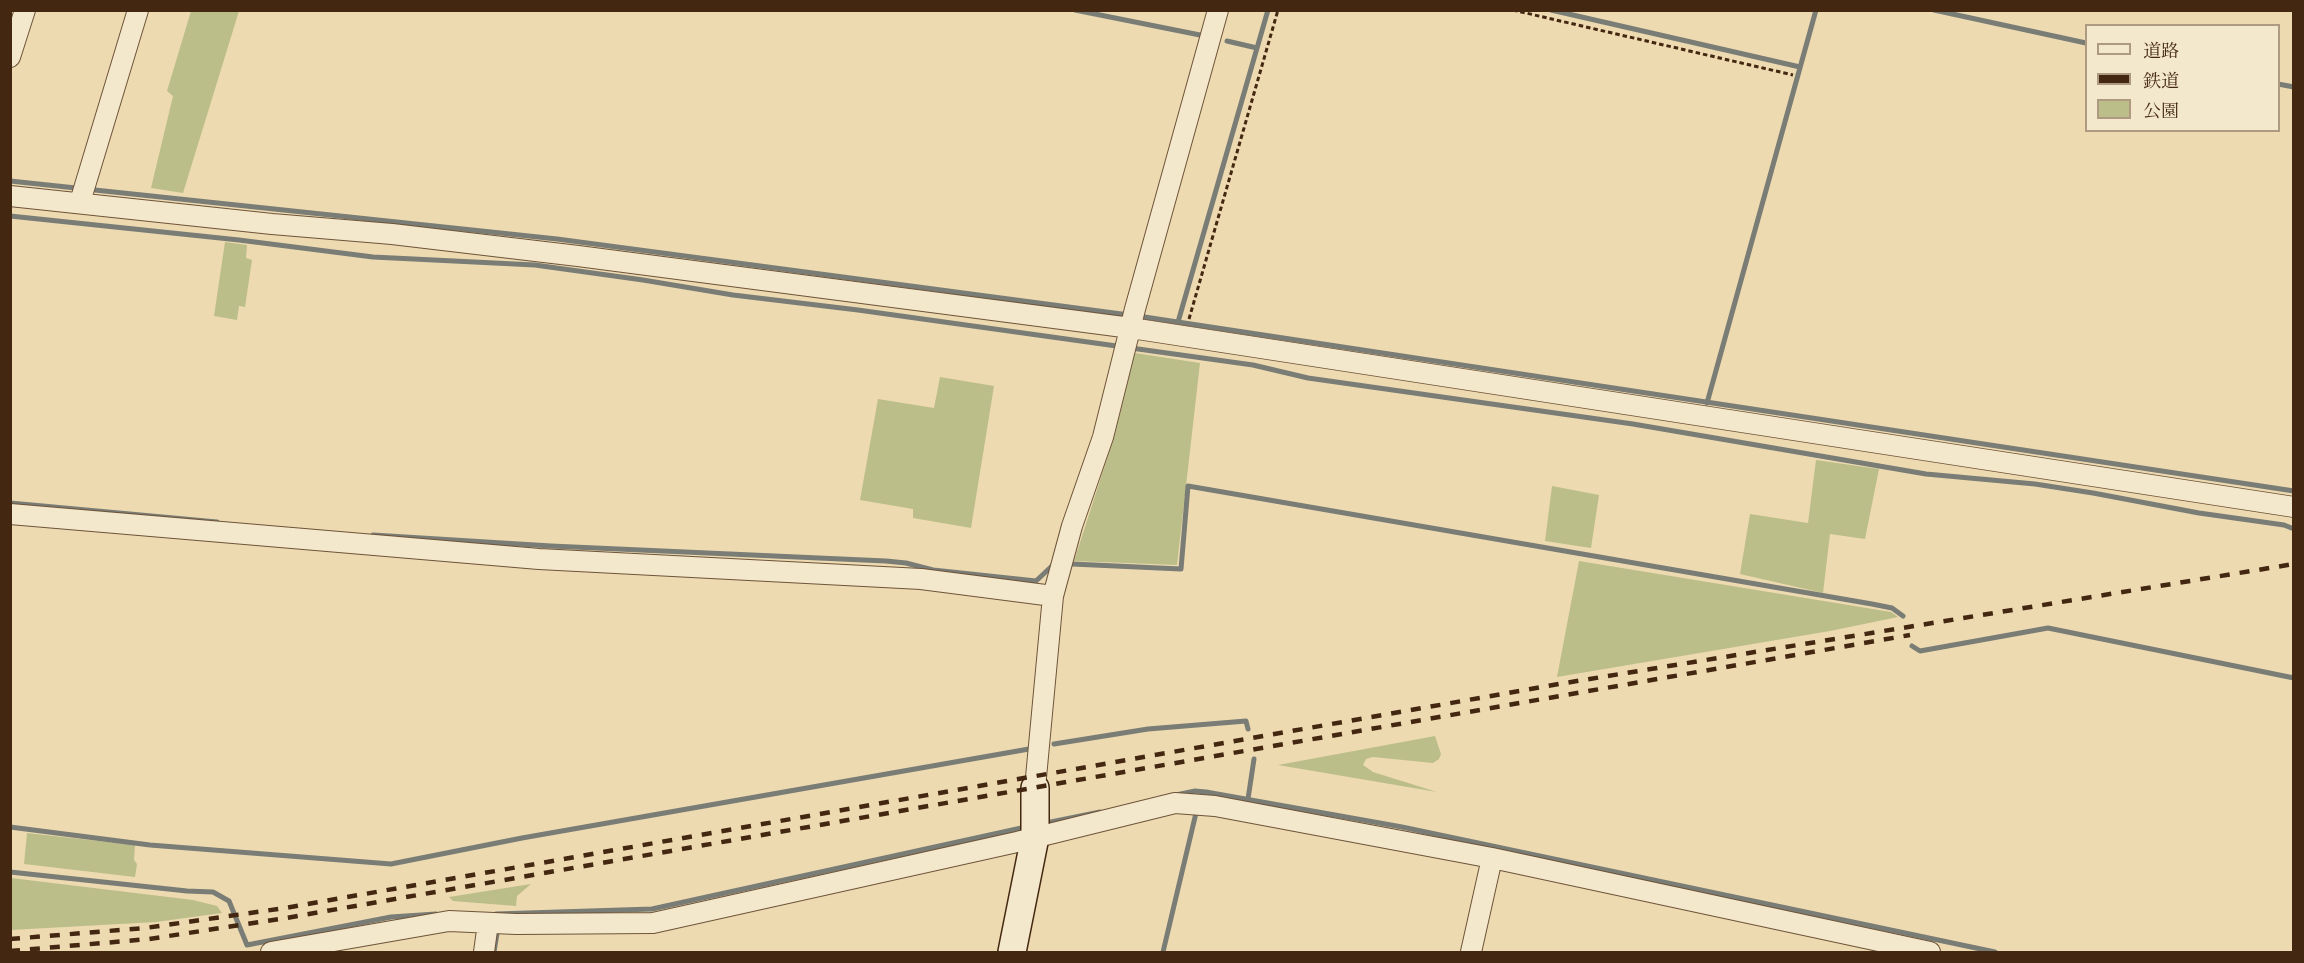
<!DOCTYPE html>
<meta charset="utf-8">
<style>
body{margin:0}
#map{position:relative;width:2304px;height:963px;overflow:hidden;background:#eddab1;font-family:Alegreya,"Noto Serif JP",serif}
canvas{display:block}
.frame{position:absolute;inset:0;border:12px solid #432711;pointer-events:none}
.legend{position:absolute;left:2085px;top:24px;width:195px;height:108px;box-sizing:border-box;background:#f3e7cc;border:2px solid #ad9a81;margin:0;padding:8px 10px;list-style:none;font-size:18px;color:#432711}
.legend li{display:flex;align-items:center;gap:12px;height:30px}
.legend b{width:30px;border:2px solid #ad9a81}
</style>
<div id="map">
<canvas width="2304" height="963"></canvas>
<div class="frame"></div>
<ul class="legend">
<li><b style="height:8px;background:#f3e7cc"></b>道路</li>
<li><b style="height:8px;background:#432711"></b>鉄道</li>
<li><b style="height:16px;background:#bcbe89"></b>公園</li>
</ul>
</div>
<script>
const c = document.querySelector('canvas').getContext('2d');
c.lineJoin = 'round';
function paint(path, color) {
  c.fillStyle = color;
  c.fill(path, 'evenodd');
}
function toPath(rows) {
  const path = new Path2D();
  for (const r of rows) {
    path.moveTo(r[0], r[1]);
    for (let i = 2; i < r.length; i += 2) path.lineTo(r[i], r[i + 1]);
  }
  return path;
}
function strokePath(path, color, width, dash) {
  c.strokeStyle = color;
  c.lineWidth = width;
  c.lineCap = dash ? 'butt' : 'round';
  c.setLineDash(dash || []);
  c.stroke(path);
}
paint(toPath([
 [191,11,239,11,183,193,151,188,173,96,167,91],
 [225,242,247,245,246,258,252,260,245,307,239,306,237,320,214,316],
 [1135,353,1200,363,1177,565,1074,561,1115,434],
 [940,377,994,386,971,528,913,518,913,509,860,500,878,399,934,408],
 [1816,460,1879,469,1865,539,1830,534,1823,593,1740,574,1750,514,1808,523],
 [1552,486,1599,495,1591,548,1545,541],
 [1579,561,1891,612,1898,617,1830,631,1557,677],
 [1435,736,1441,754,1439,759,1433,763,1373,757,1366,759,1363,765,1373,772,1437,792,1278,765],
 [27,833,135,845,134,860,137,864,135,877,24,864],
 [11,878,193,900,217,906,222,913,156,922,11,930],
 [531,884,517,896,516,906,453,901,449,897]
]), '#bcbe89');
strokePath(toPath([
 [1075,10,1200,35],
 [1551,10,1800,67],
 [1934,10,2086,43],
 [1227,41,1257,48],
 [2278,84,2294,87],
 [10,181,557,239,1129,315],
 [10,216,239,240,373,257,535,265,643,280,733,295,858,310,1253,365,1308,378,1633,424,1926,474,2035,484,2093,493,2199,513,2284,525,2294,529],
 [1138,316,2294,491],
 [1178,322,1268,10],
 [1707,403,1816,10],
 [10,503,217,522],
 [373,535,551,546,886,561,906,563,933,570,1036,581,1052,566],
 [1072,564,1181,569,1188,486,1872,604,1892,608,1903,616],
 [1912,646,1920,651,2048,628,2294,678],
 [1054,744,1148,729,1246,721,1248,729],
 [1176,795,1195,791,1206,792,1402,827,1995,952],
 [1248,799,1254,759],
 [1041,824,1100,812],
 [10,827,150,845,391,864,522,838,1029,749],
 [10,872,187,891,213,892,229,901,247,945,391,917,436,914],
 [496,914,652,909,1026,827],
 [494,952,498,927],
 [1163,952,1196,813]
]), '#7a7d75', 5);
const street = toPath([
 [10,57,25,10],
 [10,196,272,224,392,234,578,256,1131,328,2294,507],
 [80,202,138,10],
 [10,514,539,559,921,579,1053,596],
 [1035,788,1053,596,1072,526,1103,437,1135,309,1218,10],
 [271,952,449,921,516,924,653,923,1017,842,1175,803,1215,806,1492,858,1930,952],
 [484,952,488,923],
 [1471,952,1492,858]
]);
const secondary = toPath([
 [1012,952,1035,837,1035,788]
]);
strokePath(street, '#6e5439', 22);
strokePath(secondary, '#432711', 30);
strokePath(toPath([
 [1513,10,1793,75],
 [1189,319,1278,10]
]), '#432711', 3, [4.5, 3]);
strokePath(street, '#f3e7cc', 20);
strokePath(secondary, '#f3e7cc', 27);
strokePath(toPath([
 [10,939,145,928,285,908,1559,684,2294,564],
 [10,951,149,939,286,918,1910,635]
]), '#432711', 4.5, [10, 10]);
</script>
